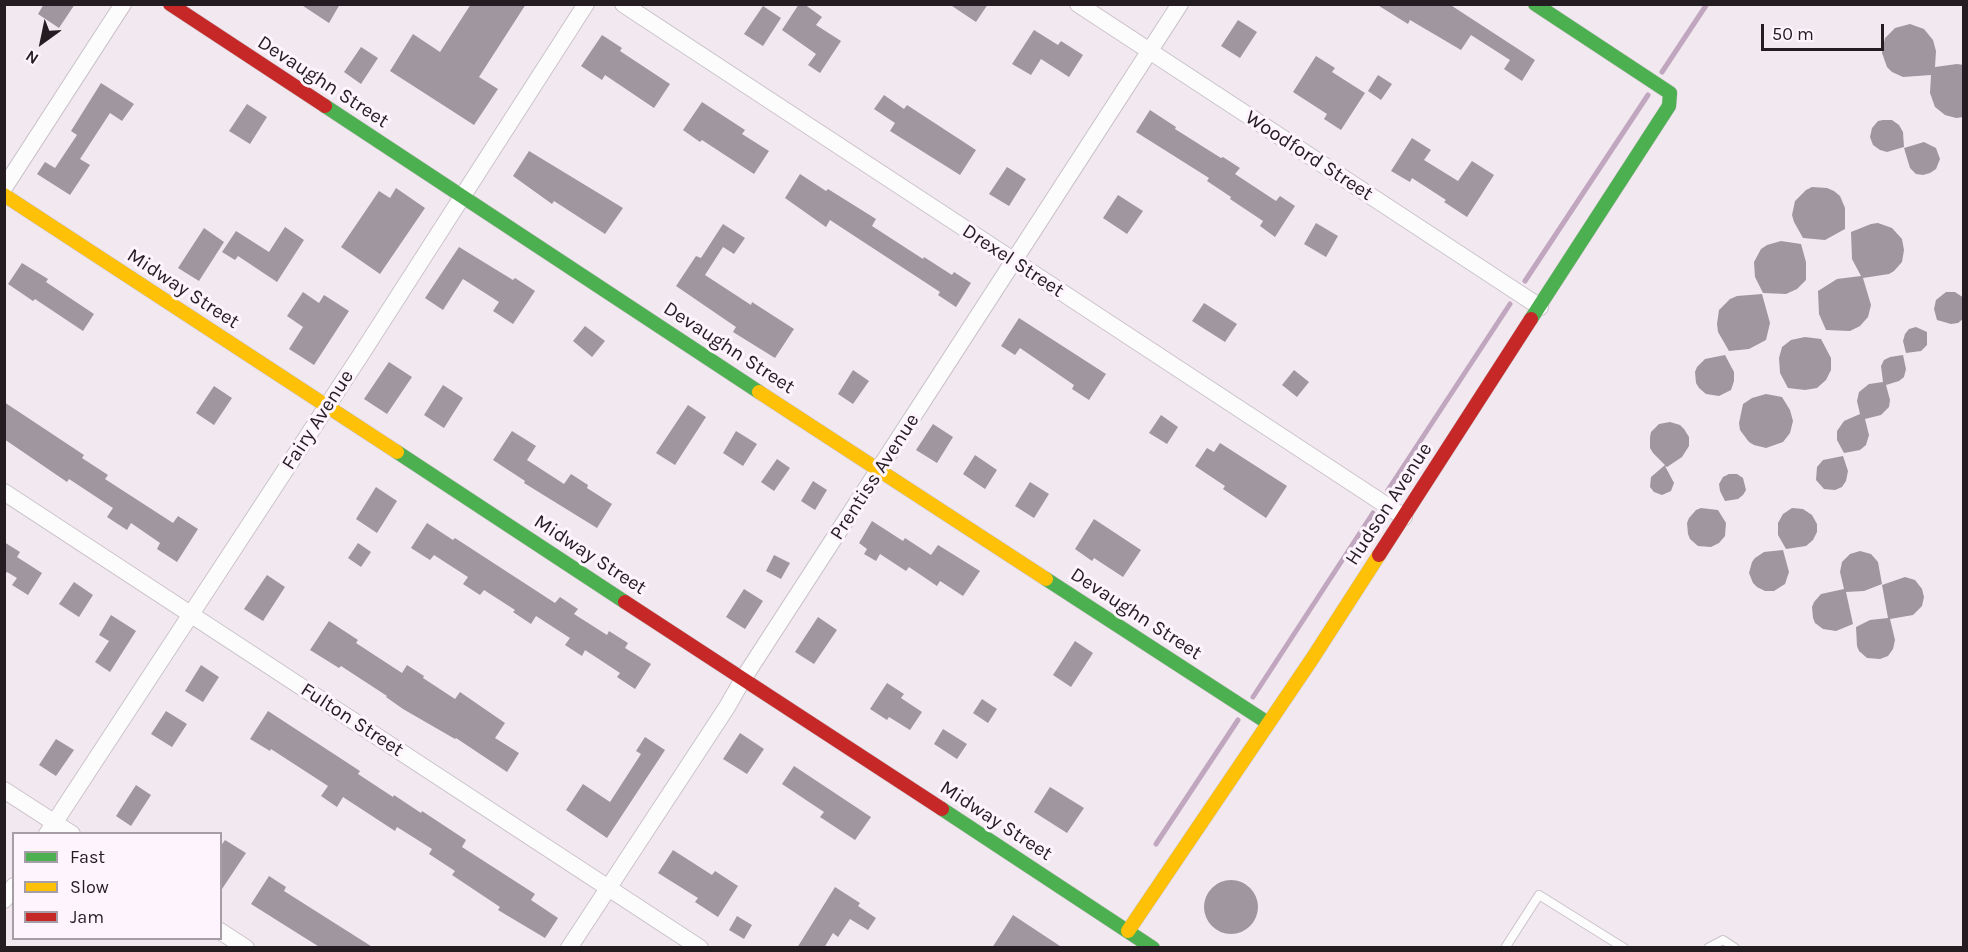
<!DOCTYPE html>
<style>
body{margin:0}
#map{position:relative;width:1968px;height:952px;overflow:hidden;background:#f2e8f0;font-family:Karla,sans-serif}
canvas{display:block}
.frame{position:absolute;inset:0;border:6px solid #231d22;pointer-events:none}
.legend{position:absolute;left:12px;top:832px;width:210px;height:108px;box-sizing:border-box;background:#fef4fd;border:2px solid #a69ea5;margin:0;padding:8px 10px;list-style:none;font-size:18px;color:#231d22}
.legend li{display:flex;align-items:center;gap:12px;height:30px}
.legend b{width:30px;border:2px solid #a69ea5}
.north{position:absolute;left:12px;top:12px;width:60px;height:60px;-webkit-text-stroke:4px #fef4fd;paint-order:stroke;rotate:213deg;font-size:16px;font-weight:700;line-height:24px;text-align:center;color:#231d22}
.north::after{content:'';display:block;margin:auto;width:21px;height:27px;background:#231d22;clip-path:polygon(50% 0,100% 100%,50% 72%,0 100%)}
.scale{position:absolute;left:1761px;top:24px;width:123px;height:27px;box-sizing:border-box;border:3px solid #231d22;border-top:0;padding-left:8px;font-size:18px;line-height:21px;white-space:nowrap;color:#231d22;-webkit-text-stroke:4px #fef4fd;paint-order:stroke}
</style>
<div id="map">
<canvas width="1968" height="952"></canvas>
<div class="frame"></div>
<ul class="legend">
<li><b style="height:8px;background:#4caf50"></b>Fast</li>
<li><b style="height:8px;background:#ffc107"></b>Slow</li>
<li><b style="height:8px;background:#c62828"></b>Jam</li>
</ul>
<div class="north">N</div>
<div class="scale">50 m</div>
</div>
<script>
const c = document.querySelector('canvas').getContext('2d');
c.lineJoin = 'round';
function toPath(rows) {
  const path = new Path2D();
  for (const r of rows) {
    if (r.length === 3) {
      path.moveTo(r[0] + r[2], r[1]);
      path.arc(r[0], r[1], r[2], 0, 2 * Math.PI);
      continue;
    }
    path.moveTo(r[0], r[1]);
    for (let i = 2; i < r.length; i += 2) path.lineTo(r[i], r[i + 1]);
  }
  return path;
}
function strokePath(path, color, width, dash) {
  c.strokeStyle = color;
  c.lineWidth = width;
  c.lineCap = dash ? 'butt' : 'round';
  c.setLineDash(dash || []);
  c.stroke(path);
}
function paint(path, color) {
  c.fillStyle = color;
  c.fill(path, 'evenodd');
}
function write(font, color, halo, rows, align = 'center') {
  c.font = font + ' Karla,sans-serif';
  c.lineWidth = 6;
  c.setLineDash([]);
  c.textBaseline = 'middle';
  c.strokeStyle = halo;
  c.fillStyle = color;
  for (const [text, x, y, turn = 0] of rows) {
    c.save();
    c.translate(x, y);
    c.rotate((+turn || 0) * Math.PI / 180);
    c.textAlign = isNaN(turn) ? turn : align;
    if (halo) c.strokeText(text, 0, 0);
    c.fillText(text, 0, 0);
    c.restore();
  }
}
strokePath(toPath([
 [1662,72,1707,4],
 [1525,281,1648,95],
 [1388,490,1510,304],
 [1253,697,1373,513],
 [1156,844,1238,720]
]), '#c0a6be', 5);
paint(toPath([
 [44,4,75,4,59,28,38,14],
 [300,4,340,4,329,23],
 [471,4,526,4,479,77,498,89,474,125,390,71,413,34,440,52],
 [799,4,804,4,822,17,816,25,841,41,820,73,808,65,816,54,782,30],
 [949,4,988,4,976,22],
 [1376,4,1449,4,1535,60,1522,81,1504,69,1510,60,1471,35,1461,50,1410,20,1408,24],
 [763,6,781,18,763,46,744,34],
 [1238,20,1257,32,1240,58,1221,46],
 [1910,24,1924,29,1933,40,1936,51,1935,67,1957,64,1964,65,1964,117,1956,118,1945,115,1935,107,1930,93,1931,75,1903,77,1892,72,1887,67,1882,53,1885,38,1895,28],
 [1034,30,1058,45,1061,41,1083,55,1069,77,1041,59,1031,75,1012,64],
 [602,35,622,48,620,51,670,84,654,108,605,75,602,80,581,66],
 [361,47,378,58,361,84,344,72],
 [1316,56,1335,68,1332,72,1365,93,1341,130,1324,119,1327,114,1293,92],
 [1378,75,1392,84,1381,100,1368,91],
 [101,83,134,104,122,121,110,113,80,159,90,165,70,195,37,174,45,162,55,168,77,135,71,131],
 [884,95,904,109,907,105,976,150,960,175,890,131,895,123,874,109],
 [702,102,745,130,742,134,769,151,754,174,702,140,700,142,683,130],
 [247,104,267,117,250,144,229,131],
 [1150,110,1176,127,1175,129,1221,158,1223,157,1240,168,1235,174,1276,201,1280,196,1295,206,1275,237,1260,226,1263,221,1230,199,1231,197,1207,181,1209,178,1136,132],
 [1883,120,1892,120,1899,125,1903,132,1904,147,1887,152,1880,150,1873,145,1870,137,1872,128,1878,121],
 [1412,138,1431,150,1424,160,1458,181,1472,161,1494,175,1467,217,1444,202,1446,200,1412,178,1410,182,1391,171],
 [1924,142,1936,148,1940,159,1936,169,1930,173,1923,175,1916,174,1910,168,1904,148],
 [529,151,623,208,605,234,554,201,552,204,513,176],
 [1007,167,1026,179,1009,206,989,194],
 [800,174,826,191,828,189,876,219,872,226,923,259,924,257,952,275,954,272,971,283,956,307,938,295,940,292,862,241,830,220,826,227,785,198],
 [1812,187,1827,188,1834,191,1840,196,1845,208,1845,229,1825,240,1803,238,1794,222,1792,215,1795,201,1806,190],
 [396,188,425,208,380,274,341,247,379,191,390,198],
 [1118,195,1143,211,1127,234,1103,218],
 [1316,223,1338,236,1326,257,1304,244],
 [1878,223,1892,228,1902,239,1904,250,1902,262,1894,271,1889,274,1863,278,1871,305,1868,317,1860,326,1850,331,1826,330,1819,314,1818,291,1837,279,1861,276,1852,259,1851,232,1871,224],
 [723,224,745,238,734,254,723,247,705,275,751,305,752,302,794,329,775,358,733,332,736,327,676,286,696,256,701,258],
 [285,227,304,240,277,282,238,256,235,260,222,252,236,231,269,252],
 [204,228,224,242,199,281,178,268],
 [1781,241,1801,244,1806,262,1806,280,1797,289,1786,294,1763,293,1755,277,1754,262,1761,249,1767,245],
 [459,247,513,280,515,278,535,291,513,324,493,311,499,302,463,279,443,310,425,298],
 [22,263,48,279,46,282,94,314,83,331,35,299,33,301,8,284],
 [303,292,319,303,324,295,349,311,314,365,289,349,303,327,287,316],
 [1946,292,1955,292,1964,298,1964,318,1958,323,1951,324,1937,320,1934,309,1936,300],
 [1762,294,1770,323,1766,340,1749,349,1729,351,1718,332,1717,324,1719,310,1730,299,1737,296],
 [1204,303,1237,324,1225,342,1192,321],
 [1019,318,1106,374,1089,400,1072,389,1074,385,1020,348,1015,355,1001,346],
 [585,326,605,341,592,357,573,341],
 [1916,327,1927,332,1927,345,1921,351,1906,353,1903,341,1905,334,1909,329],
 [1805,337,1821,339,1831,358,1831,370,1826,380,1817,388,1805,390,1788,388,1780,373,1779,358,1782,347,1791,340],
 [1725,355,1734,372,1734,381,1731,390,1719,396,1706,394,1699,388,1696,383,1695,372,1697,367,1705,359],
 [1903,355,1906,369,1904,377,1899,381,1886,385,1890,400,1889,407,1881,415,1865,419,1869,435,1866,445,1860,450,1844,453,1837,440,1837,431,1844,421,1860,414,1857,401,1859,392,1869,384,1883,382,1881,366,1884,360,1890,357],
 [389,362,412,377,387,414,364,399],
 [853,370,869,381,853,404,838,394],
 [1294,370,1309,382,1297,397,1282,385],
 [443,385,463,398,444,428,424,415],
 [214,386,232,398,214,425,196,413],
 [1766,394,1782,397,1790,410,1793,421,1790,433,1783,442,1766,448,1754,445,1749,442,1740,430,1739,423,1743,404,1752,398],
 [4,402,84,455,82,458,108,475,105,479,173,523,178,516,198,529,177,562,157,549,160,543,131,523,127,530,107,517,113,508,69,479,67,482,4,439],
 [688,405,706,417,675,465,656,453],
 [1161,415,1178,427,1167,444,1149,433],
 [1670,422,1680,425,1684,429,1689,437,1689,446,1682,457,1667,467,1665,466,1674,483,1671,491,1662,495,1654,492,1650,487,1651,477,1665,465,1653,453,1650,448,1650,437,1651,432,1659,424],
 [933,424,953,437,937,463,916,450],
 [512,431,536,446,527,460,564,484,571,474,588,485,587,488,612,504,597,528,524,483,525,481,493,460],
 [736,431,757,444,743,466,723,453],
 [1220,443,1287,486,1266,518,1223,489,1225,486,1195,466,1207,448,1214,452],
 [975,455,997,470,985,489,963,474],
 [1843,456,1848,471,1846,481,1842,487,1835,490,1824,489,1816,480,1817,467,1823,460],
 [777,459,790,468,774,491,761,482],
 [1729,474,1737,474,1743,478,1746,490,1743,495,1738,499,1725,501,1720,491,1719,484,1723,477],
 [813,481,827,490,815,510,801,501],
 [1030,482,1049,494,1034,518,1015,506],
 [376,487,397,501,377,533,356,519],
 [1701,508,1718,510,1726,523,1725,536,1719,543,1711,547,1698,546,1690,539,1688,534,1687,523,1689,518,1696,510],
 [1792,508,1803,509,1812,515,1817,524,1817,532,1813,540,1806,546,1786,549,1778,535,1778,523,1783,514],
 [1094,519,1141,550,1123,577,1094,558,1092,561,1075,549],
 [872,521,903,541,905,538,931,555,938,545,980,571,963,596,940,581,937,586,909,567,906,571,880,554,876,561,864,554,867,549,859,543],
 [427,523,453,540,455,538,555,603,560,597,578,609,574,614,607,635,609,631,628,643,625,648,651,664,635,689,617,677,620,673,585,650,582,656,565,645,570,638,536,616,531,624,513,612,515,610,484,590,480,595,463,584,468,577,434,555,430,560,411,548],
 [4,542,20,552,17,557,42,573,28,595,12,585,17,578,7,572,4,575],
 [358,543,371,552,361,567,348,558],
 [1783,550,1789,572,1785,584,1774,591,1765,591,1757,587,1753,583,1749,573,1752,562,1755,558,1764,552],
 [1860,551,1871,554,1878,562,1882,584,1864,591,1846,592,1853,624,1836,631,1823,629,1815,623,1813,618,1812,607,1814,602,1821,594,1844,589,1840,572,1842,562,1850,554],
 [774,555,790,563,781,579,766,571],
 [267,575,285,587,263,621,244,609],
 [1905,577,1915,580,1922,589,1924,597,1922,606,1913,615,1890,619,1895,640,1893,649,1888,656,1880,659,1867,658,1859,651,1857,646,1856,627,1870,620,1888,618,1882,585],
 [74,582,93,595,79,617,59,604],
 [744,589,763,601,745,629,726,617],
 [111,615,136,631,110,672,95,662,109,641,99,635],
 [818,617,837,630,814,664,795,652],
 [329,621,358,640,356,643,402,673,407,665,424,676,423,678,455,699,460,692,505,723,495,738,519,753,507,772,456,738,455,739,403,709,386,697,387,696,341,666,339,668,310,650],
 [1075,641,1093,653,1071,687,1053,675],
 [201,665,219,677,203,702,185,691],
 [887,683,904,694,901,698,922,712,910,730,889,717,887,720,870,709],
 [982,699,997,709,988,723,973,713],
 [166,711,187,724,172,747,151,734],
 [268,711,360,771,358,774,393,797,394,795,421,813,422,811,466,840,462,847,535,894,531,900,558,918,545,938,498,910,500,907,452,875,455,871,429,854,432,849,397,827,395,831,343,797,337,807,321,796,328,786,271,749,270,751,250,739],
 [943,729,967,744,957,759,934,744],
 [740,733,764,749,747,774,723,759],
 [645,737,665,750,607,838,566,810,583,784,610,802,641,754,636,751],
 [56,739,74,750,56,776,39,765],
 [794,766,871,817,855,840,820,817,824,812,782,784],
 [136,785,151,795,131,826,116,816],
 [1050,787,1084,808,1067,833,1034,812],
 [225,840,246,853,220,892,220,847],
 [673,850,712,875,715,871,738,886,718,917,695,902,698,898,658,873],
 [269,876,286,887,284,891,374,948,321,948,251,904],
 [1231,907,27],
 [835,887,860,903,858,906,876,918,868,930,850,919,838,937,833,933,824,948,797,948],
 [1013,915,1063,948,992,948],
 [737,916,752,925,744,939,729,930]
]), '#a0969f');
const lane = toPath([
 [1505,948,1539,895,1624,948],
 [1708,948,1723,940,1735,948]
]);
const street = toPath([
 [623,4,1404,517],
 [1078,4,1540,307],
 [4,188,123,4],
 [4,492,700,948],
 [4,790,72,834],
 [47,834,360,356,586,4],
 [4,900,14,886],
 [220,931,246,948],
 [569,948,727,707,743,679,1180,4]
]);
const fast = toPath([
 [325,106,759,392],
 [1531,319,1669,106,1670,93,1535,4],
 [397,452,625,602],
 [1046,579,1268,723],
 [942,809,1153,948]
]);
const slow = toPath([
 [4,195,397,452],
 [759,392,1046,579],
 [1128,931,1312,659,1379,555]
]);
const jam = toPath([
 [170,4,325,106],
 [1379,555,1531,319],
 [625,602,942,809]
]);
strokePath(lane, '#cac3c9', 10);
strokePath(street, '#cac3c9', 18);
strokePath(fast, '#cac3c9', 15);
strokePath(slow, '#cac3c9', 15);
strokePath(jam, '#cac3c9', 15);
strokePath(lane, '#fdfcfd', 8);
strokePath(street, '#fdfcfd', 16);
strokePath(fast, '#4caf50', 14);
strokePath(slow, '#ffc107', 14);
strokePath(jam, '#c62828', 14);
write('20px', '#231d22', '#fef4fd', [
 ["Devaughn Street",323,82,33],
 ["Woodford Street",1309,156,33],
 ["Drexel Street",1013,261,33],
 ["Midway Street",183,289,33],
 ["Devaughn Street",729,348,33],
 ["Fairy Avenue",318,420,-57],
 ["Prentiss Avenue",875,477,-57],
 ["Hudson Avenue",1389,504,-57],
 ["Midway Street",590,555,33],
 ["Devaughn Street",1136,614,33],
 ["Fulton Street",352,720,33],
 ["Midway Street",996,821,33]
]);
</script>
